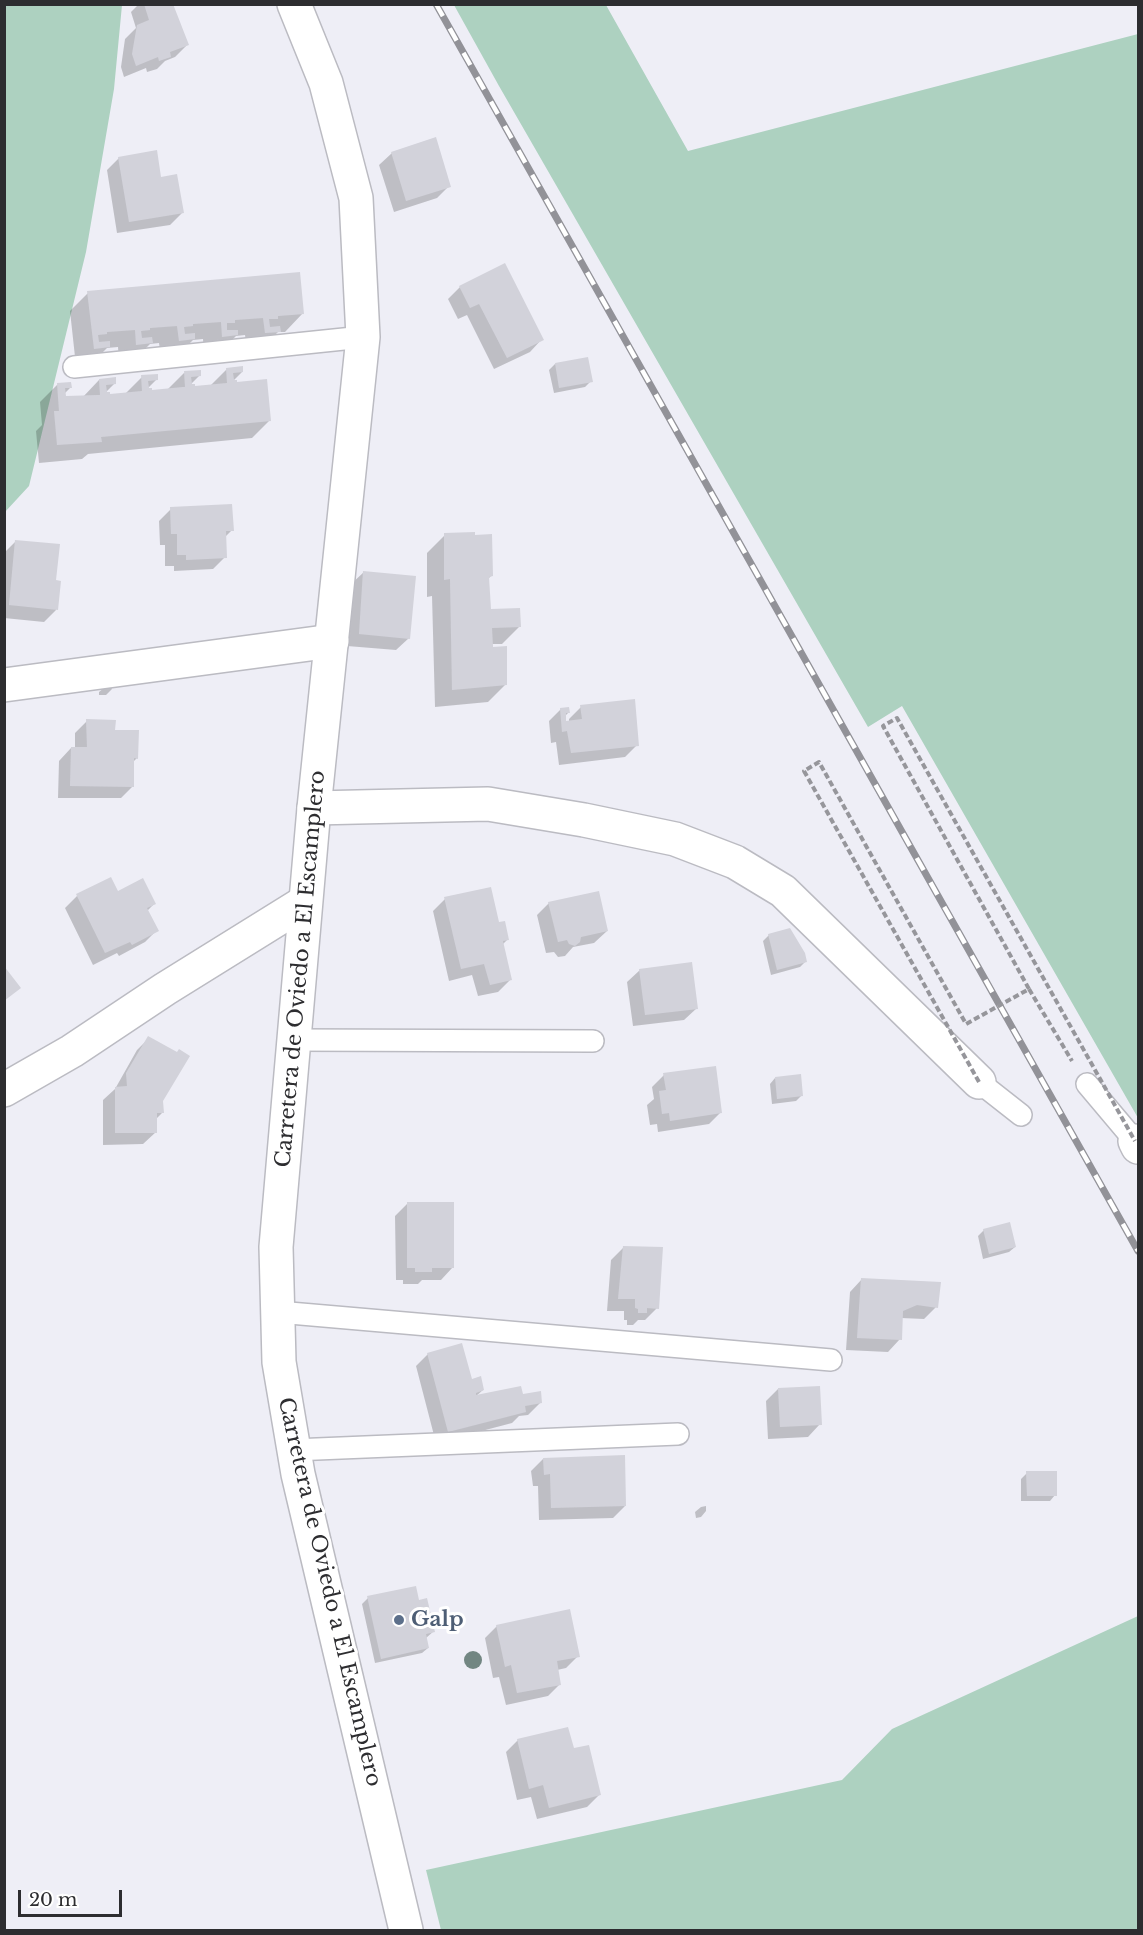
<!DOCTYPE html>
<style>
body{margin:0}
#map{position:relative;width:1143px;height:1935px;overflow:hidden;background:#eeeef6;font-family:"Libre Baskerville",serif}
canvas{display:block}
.frame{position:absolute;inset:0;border:6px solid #2d2d30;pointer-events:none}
.scale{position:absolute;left:18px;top:1890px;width:104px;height:27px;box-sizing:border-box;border:3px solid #2d2d30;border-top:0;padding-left:8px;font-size:18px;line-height:21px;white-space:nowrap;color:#2d2d30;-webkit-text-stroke:4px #fff;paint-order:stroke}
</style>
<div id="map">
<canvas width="1143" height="1935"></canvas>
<div class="frame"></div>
<div class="scale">20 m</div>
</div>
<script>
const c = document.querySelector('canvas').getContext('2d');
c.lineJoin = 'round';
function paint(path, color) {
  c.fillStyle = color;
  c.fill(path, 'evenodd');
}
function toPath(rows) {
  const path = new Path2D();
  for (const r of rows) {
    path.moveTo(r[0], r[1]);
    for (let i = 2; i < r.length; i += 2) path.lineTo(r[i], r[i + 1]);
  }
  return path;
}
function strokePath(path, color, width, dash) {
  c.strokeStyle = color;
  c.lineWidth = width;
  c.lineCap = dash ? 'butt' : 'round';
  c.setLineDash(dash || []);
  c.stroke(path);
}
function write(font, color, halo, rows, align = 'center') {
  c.font = font + ' "Libre Baskerville",serif';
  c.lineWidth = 6;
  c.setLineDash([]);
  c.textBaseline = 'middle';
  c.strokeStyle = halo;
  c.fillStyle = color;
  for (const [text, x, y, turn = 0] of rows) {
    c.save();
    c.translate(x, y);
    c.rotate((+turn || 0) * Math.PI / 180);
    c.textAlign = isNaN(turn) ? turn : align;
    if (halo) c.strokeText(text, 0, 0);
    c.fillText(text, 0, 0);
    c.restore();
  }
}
paint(toPath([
 [5,4,122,5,114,89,86,252,29,486,5,512],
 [454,5,606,5,688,151,1138,34,1138,1118,902,706,868,727,499,86],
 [1138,1616,1138,1930,441,1930,426,1870,842,1780,892,1729]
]), '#add1c0');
paint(toPath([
 [139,4,172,4,187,45,175,57,165,61,157,69,147,72,146,68,124,77,121,67,125,39,136,28,131,12],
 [392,153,449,186,437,198,394,212,379,165],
 [119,158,160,179,182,213,170,225,117,233,107,170],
 [460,287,542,339,530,352,494,369,467,315,458,319,448,299],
 [88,293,303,313,285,332,278,332,261,349,247,350,245,335,236,336,219,353,204,354,203,339,193,340,176,357,161,358,159,343,150,344,133,361,119,362,118,347,107,348,90,365,76,366,70,311],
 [555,364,591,381,585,387,554,393,549,370],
 [227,369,242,372,232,382,270,420,252,438,88,454,82,459,39,463,36,431,42,425,40,402,58,384,71,387,64,394,64,397,82,398,99,380,115,383,105,393,108,395,125,394,142,377,157,379,147,389,151,391,167,390,184,373,200,375,189,386,193,388,210,386],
 [171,509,232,530,225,537,225,557,213,569,174,571,174,566,165,566,165,545,160,545,159,521],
 [445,535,491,576,488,579,490,610,520,626,502,644,492,644,506,684,488,702,435,707,432,596,427,597,427,553],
 [16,541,54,581,56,610,44,622,4,618,4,553],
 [364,572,409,638,396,650,347,646,351,584],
 [111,686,112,689,106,695,99,695,99,692,105,687],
 [581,707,637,745,625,757,559,765,556,742,551,743,549,721,561,709,569,712,564,717,565,723,569,722,569,719],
 [87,721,114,732,137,758,133,762,133,786,121,798,58,798,59,761,71,748,75,748,75,733],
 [110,879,118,893,154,904,147,911,157,930,145,942,119,956,117,953,93,965,65,908,77,896],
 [445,899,498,924,508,939,502,945,510,980,498,992,478,996,472,975,449,981,433,911],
 [549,903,607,931,594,943,573,947,565,956,558,957,554,952,546,953,537,915],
 [769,935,805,962,800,967,771,975,763,941],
 [640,970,697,1008,684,1020,633,1026,627,982],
 [149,1038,162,1100,162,1113,156,1119,156,1132,143,1144,103,1145,103,1100,115,1089,137,1050],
 [664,1075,721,1112,709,1124,658,1132,657,1124,650,1125,647,1105,654,1099,652,1087],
 [775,1078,802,1095,796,1101,772,1104,770,1084],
 [407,1204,453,1267,441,1280,422,1280,418,1284,403,1284,403,1280,396,1280,395,1216],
 [984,1230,1015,1247,1009,1252,983,1259,978,1236],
 [623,1248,657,1308,645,1320,638,1320,633,1325,627,1325,627,1320,624,1320,624,1311,607,1311,611,1260],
 [862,1279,936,1307,924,1319,901,1318,900,1339,888,1352,846,1350,850,1292],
 [428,1354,483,1390,475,1397,521,1395,540,1403,528,1415,519,1416,512,1423,436,1443,416,1366],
 [778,1389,820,1424,808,1437,768,1439,766,1401],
 [543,1459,625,1506,613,1518,539,1520,538,1486,533,1486,531,1471],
 [1027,1473,1055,1495,1050,1501,1021,1501,1021,1479],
 [706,1506,706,1511,701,1517,696,1518,695,1512,701,1507],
 [368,1598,418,1601,434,1631,426,1638,428,1648,422,1653,375,1663,362,1604],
 [497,1626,578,1656,566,1668,557,1670,560,1684,548,1696,506,1705,499,1677,493,1678,485,1638],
 [518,1740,572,1750,599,1795,587,1807,537,1819,531,1797,517,1800,506,1752]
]), '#0003');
paint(toPath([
 [144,4,173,4,189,45,170,52,171,57,159,61,158,57,136,66,132,54,137,25,149,20],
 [436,137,451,187,406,201,391,152],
 [157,150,161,177,177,174,184,213,129,222,118,157],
 [505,263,544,340,507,358,479,304,470,308,459,286],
 [300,272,304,314,278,316,278,319,269,319,270,327,280,326,281,332,265,333,263,318,235,320,235,323,227,323,227,330,238,330,238,335,222,337,221,322,193,324,193,326,184,327,185,334,195,333,195,339,179,341,177,326,150,328,150,330,141,331,142,338,152,337,153,343,136,345,135,330,107,332,107,334,98,335,99,342,110,341,110,347,94,349,87,291],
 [588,357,593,382,559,388,555,363],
 [243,366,243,372,233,373,234,380,237,380,237,382,267,379,271,421,101,437,102,442,57,445,54,411,59,411,57,383,71,382,72,388,65,388,66,396,98,395,100,395,99,379,116,377,116,384,106,385,107,392,110,392,110,394,142,391,141,375,158,374,158,380,148,381,149,388,152,388,152,390,183,387,185,387,184,371,201,370,201,376,191,377,192,384,195,384,195,386,227,383,226,368],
 [232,504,234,531,226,531,227,558,186,560,186,555,177,555,177,534,171,534,170,507],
 [475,532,475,535,492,534,493,576,489,577,491,609,520,608,521,627,492,628,493,647,507,646,507,685,452,690,450,579,444,580,444,533],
 [15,540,60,544,56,580,61,581,58,610,9,605],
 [363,571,416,576,410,639,359,634],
 [635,699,639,746,571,753,567,731,562,732,560,708,569,707,570,713,566,713,566,721,582,719,580,705],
 [86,719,116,720,115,730,139,730,138,759,134,758,134,787,70,786,71,747,87,747],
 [111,877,118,891,143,878,156,904,147,908,159,931,132,945,130,942,105,953,76,894],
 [491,887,499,922,505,921,509,940,503,941,512,980,490,985,484,964,461,969,444,897],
 [599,891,608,931,581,937,580,942,575,946,569,944,567,940,558,942,548,902],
 [790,928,805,953,807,962,777,970,768,934],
 [692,962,698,1009,645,1015,639,969],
 [4,966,21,988,4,1001],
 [148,1036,177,1052,179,1049,190,1056,163,1101,164,1113,157,1113,157,1133,115,1133,115,1087,127,1086,126,1073],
 [716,1066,722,1113,670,1121,669,1113,662,1114,659,1091,666,1090,663,1073],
 [801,1074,803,1096,777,1099,775,1077],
 [407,1202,454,1202,454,1268,432,1268,432,1272,415,1272,415,1268,407,1268],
 [1010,1222,1016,1247,989,1254,983,1229],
 [623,1246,663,1247,659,1309,647,1308,647,1313,638,1313,638,1309,635,1308,635,1299,618,1299],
 [861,1278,941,1282,938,1308,917,1305,903,1311,902,1340,857,1338],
 [462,1343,472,1379,481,1376,484,1390,476,1393,476,1395,521,1386,523,1394,541,1391,542,1403,525,1406,526,1412,448,1432,427,1353],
 [820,1386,822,1425,780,1427,778,1388],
 [625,1455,626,1506,551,1508,550,1474,544,1475,543,1458],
 [1026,1471,1057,1471,1057,1496,1027,1496],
 [416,1586,419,1600,427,1598,435,1632,426,1634,429,1648,381,1659,367,1596],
 [570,1609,580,1657,557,1661,561,1685,517,1693,511,1665,505,1667,496,1625],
 [568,1727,574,1748,589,1745,601,1795,549,1808,543,1785,529,1789,517,1739]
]), '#d2d2da');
const service = toPath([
 [74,367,363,337],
 [293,1040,593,1041],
 [979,1082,1021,1115],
 [1087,1084,1135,1141],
 [278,1312,831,1360],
 [293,1450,678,1434]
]);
const minor = toPath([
 [4,685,332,641],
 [314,808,488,804,584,820,675,839,735,862,783,891,979,1082],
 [4,1090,72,1051,165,989,305,902],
 [1135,1141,1138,1147]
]);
const tertiary = toPath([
 [294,4,326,83,356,198,363,337,314,808,276,1247,279,1362,298,1474,406,1930]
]);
strokePath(service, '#bbbbc2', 24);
strokePath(minor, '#bbbbc2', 36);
strokePath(tertiary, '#bbbbc2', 36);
strokePath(toPath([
 [1029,989,1072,1061]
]), '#96969b', 4, [6, 3]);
strokePath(service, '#fff', 21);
strokePath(minor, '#fff', 33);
strokePath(tertiary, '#fff', 33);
const rail = toPath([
 [436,4,1138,1251]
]);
strokePath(rail, '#929298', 7);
strokePath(rail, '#fff', 4.5, [14]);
strokePath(toPath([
 [979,1082,804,771,819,762,966,1024,1029,989,883,726,897,718,1135,1141]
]), '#96969b', 4, [6, 3]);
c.fillStyle = '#728682';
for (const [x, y] of [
 [473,1660]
]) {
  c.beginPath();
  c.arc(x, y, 9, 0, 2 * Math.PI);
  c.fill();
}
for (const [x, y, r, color] of [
 [399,1620,6,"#5c6f8a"]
]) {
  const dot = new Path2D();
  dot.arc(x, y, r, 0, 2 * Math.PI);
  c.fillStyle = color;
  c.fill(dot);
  strokePath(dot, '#fff', 2);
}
write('21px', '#2d2d30', '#fff', [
 ["Carretera de Oviedo a El Escamplero",301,969,-85],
 ["Carretera de Oviedo a El Escamplero",329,1592,77]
]);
write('bold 21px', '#4e5e75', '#fff', [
 ["Galp",411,1620]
], 'left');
</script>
